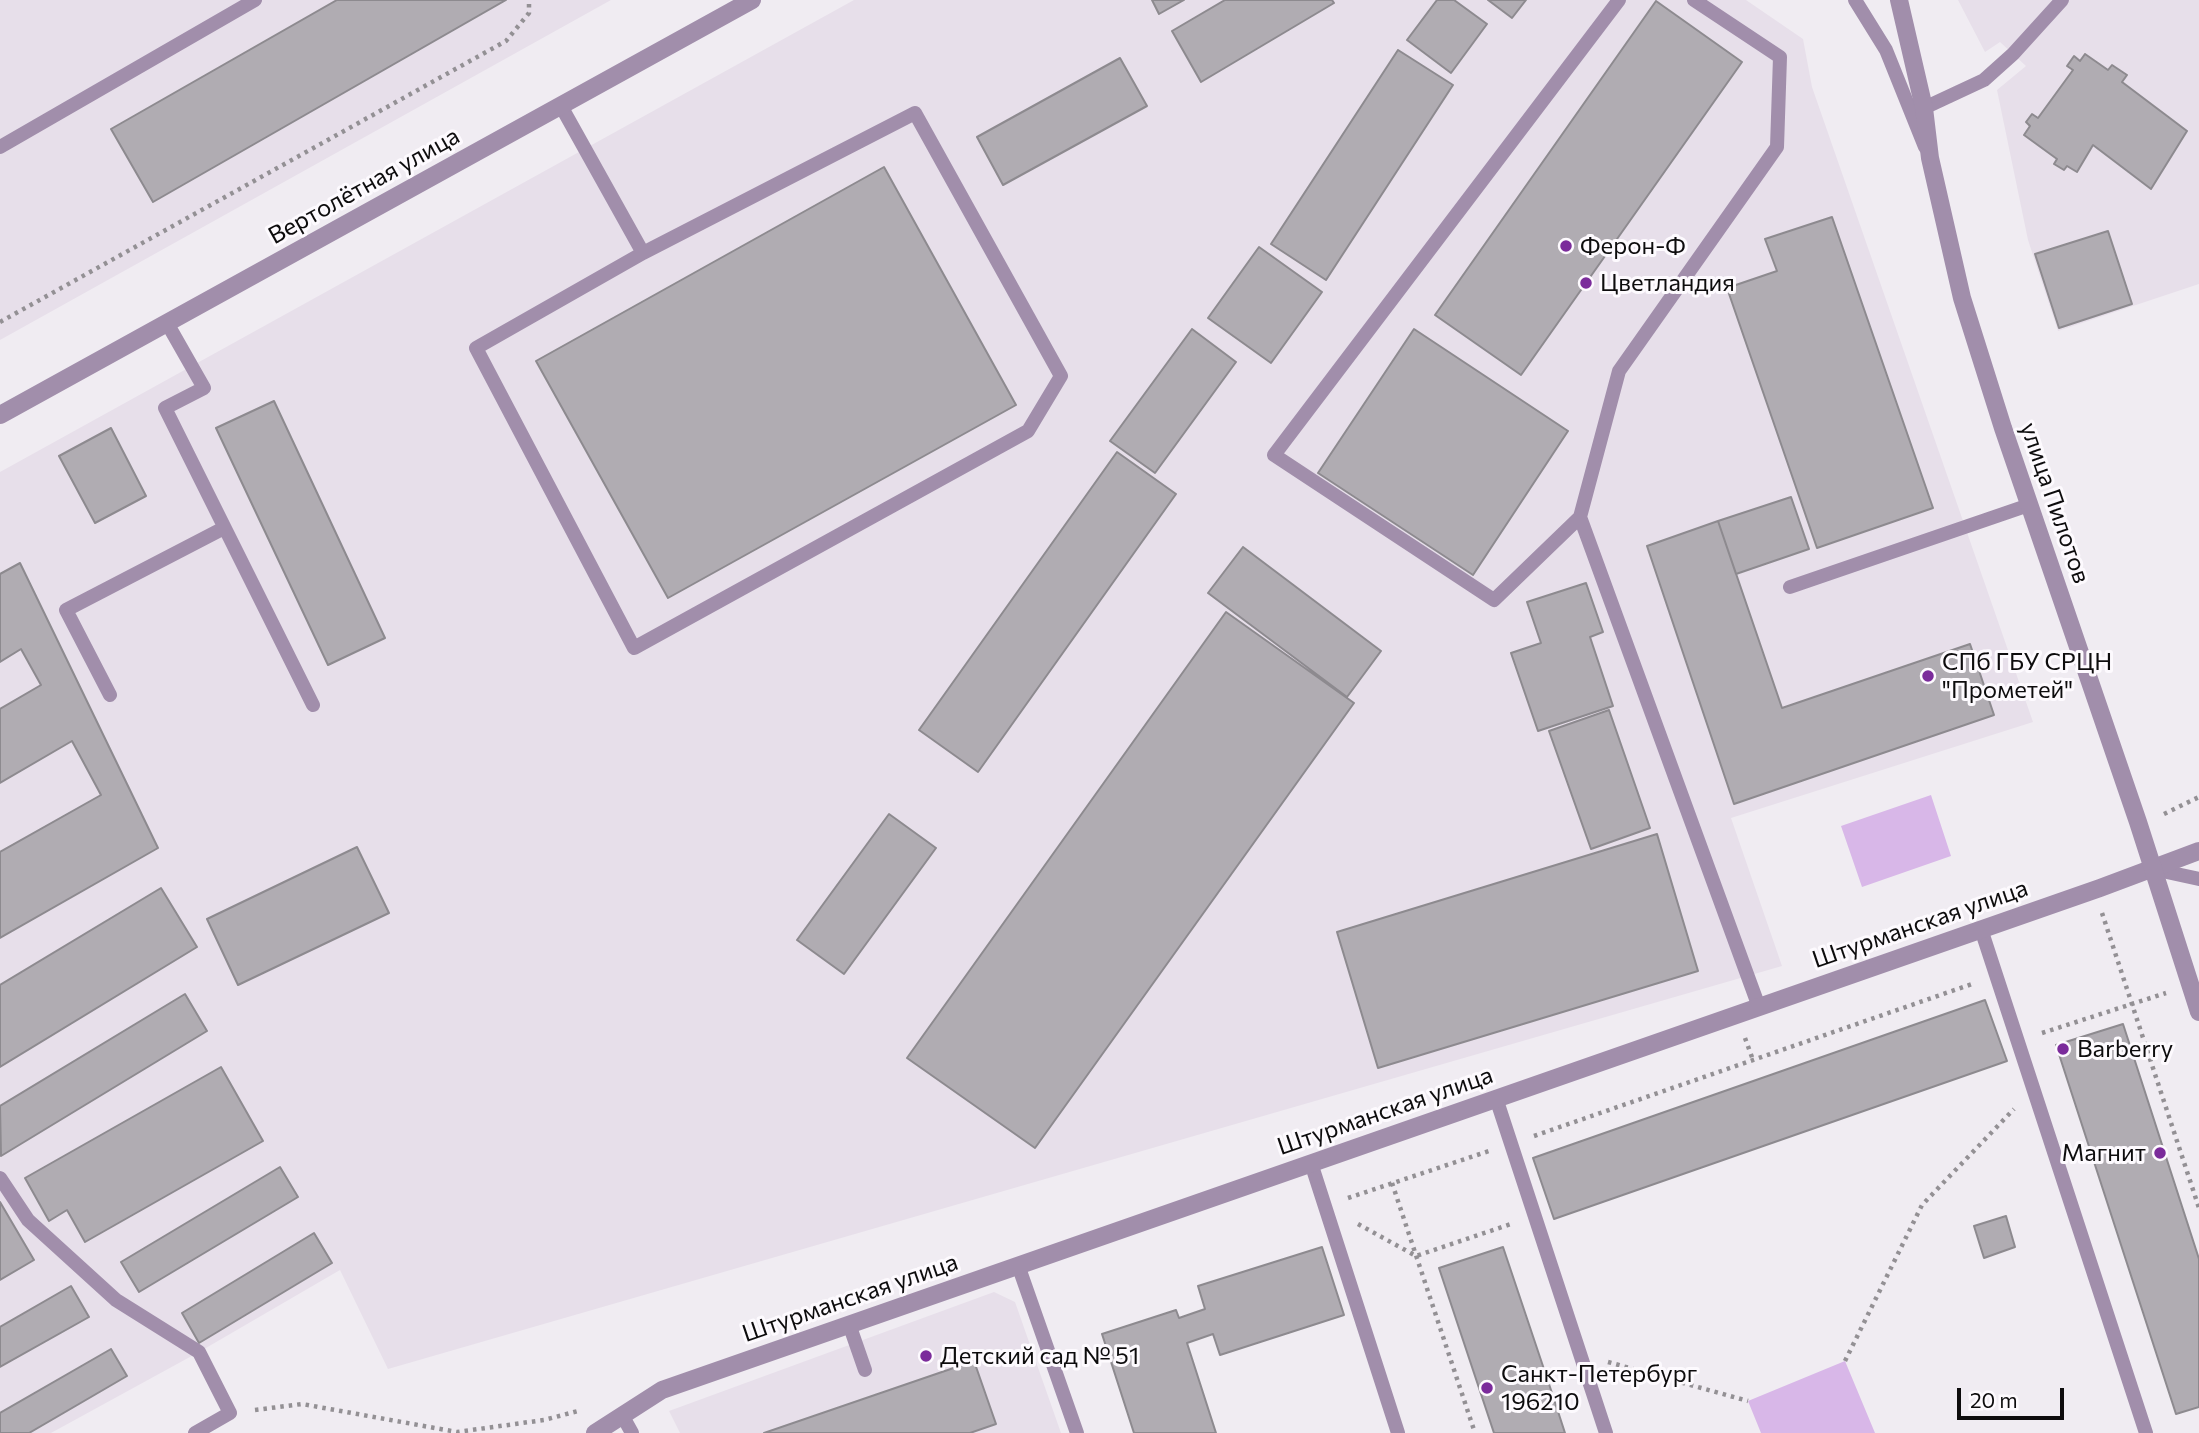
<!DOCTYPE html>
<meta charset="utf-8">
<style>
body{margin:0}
#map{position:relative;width:2199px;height:1433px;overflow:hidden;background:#f0ecf2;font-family:Commissioner,sans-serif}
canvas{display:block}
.scale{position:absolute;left:1957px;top:1388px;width:107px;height:32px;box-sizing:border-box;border:4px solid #0d0c0d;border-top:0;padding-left:9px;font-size:21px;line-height:24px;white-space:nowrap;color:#0d0c0d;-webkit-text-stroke:5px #fdfafe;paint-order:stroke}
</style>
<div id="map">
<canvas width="2199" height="1433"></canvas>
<div class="scale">20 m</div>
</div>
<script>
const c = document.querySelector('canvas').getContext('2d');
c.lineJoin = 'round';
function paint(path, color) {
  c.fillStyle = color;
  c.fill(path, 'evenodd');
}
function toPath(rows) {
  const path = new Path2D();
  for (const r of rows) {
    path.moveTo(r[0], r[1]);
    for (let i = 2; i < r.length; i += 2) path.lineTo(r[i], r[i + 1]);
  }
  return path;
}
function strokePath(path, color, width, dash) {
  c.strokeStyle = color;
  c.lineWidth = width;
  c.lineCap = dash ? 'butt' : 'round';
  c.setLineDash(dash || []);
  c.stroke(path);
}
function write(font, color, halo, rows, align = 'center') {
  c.font = font + ' Commissioner,sans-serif';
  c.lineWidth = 6;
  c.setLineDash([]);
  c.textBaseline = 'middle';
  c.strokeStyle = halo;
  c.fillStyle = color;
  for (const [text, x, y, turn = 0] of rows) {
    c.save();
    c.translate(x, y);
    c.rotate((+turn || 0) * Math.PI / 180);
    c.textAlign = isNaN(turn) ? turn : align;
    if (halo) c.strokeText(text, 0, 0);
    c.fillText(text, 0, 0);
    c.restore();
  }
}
paint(toPath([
 [0,0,611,0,0,340],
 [854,0,1746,0,1803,39,1812,87,2033,722,1731,818,1782,966,388,1369,340,1270,199,1352,51,1433,0,1433,0,472],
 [1958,0,2199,0,2199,284,2058,331,2028,240,1997,90,2026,66,2000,42,1985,52],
 [994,1292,1015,1302,1061,1433,680,1433,669,1411]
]), '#e7dfea');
paint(toPath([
 [1931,795,1951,856,1862,887,1841,826],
 [1845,1361,1875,1433,1761,1433,1748,1401]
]), '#d8b7e8');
const building = toPath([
 [337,0,506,0,153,202,111,129,337,0],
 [1152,0,1184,0,1159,14,1152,0],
 [1225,0,1332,0,1334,3,1201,82,1172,31,1225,0],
 [1437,0,1454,0,1487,24,1451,73,1407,40,1437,0],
 [1488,0,1526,0,1512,18,1488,0],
 [1656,1,1742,62,1521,375,1435,315,1656,1],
 [1398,50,1453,85,1326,280,1271,244,1398,50],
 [2085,54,2108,70,2112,65,2127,75,2122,82,2187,131,2151,189,2093,145,2077,172,2067,166,2064,170,2054,164,2057,159,2024,135,2030,126,2026,122,2032,114,2038,118,2073,70,2067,66,2074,56,2080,61,2085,54],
 [1120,58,1147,106,1003,185,977,137,1120,58],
 [884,167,1016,405,668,598,536,361,884,167],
 [1832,217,1933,508,1817,548,1727,288,1777,271,1765,239,1832,217],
 [2108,231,2132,304,2059,328,2035,254,2108,231],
 [1259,247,1322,292,1271,363,1208,318,1259,247],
 [1192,329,1236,362,1155,473,1110,441,1192,329],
 [1414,329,1568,431,1473,575,1318,473,1414,329],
 [274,401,385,638,328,665,216,428,274,401],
 [111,428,146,496,95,523,59,456,111,428],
 [1117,452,1176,494,978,772,919,730,1117,452],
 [1791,497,1809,549,1736,574,1718,521,1791,497],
 [1718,521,1782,708,1970,644,1994,715,1734,804,1647,546,1718,521],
 [1243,547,1381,651,1347,697,1208,593,1243,547],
 [20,563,158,848,0,938,0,852,101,795,72,741,0,783,0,709,41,685,21,649,0,662,0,574,20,563],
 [1586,583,1603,632,1590,637,1613,706,1538,731,1511,653,1541,643,1527,602,1586,583],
 [1226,612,1354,703,1035,1148,907,1058,1226,612],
 [1609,710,1650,828,1591,849,1549,731,1609,710],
 [889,814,936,848,844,974,797,940,889,814],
 [1657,834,1698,971,1378,1068,1337,932,1657,834],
 [357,847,389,913,238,985,207,919,357,847],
 [161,888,197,947,0,1067,0,985,161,888],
 [185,994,207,1031,1,1156,0,1106,185,994],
 [1985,1000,2007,1061,1554,1219,1533,1158,1985,1000],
 [2123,1024,2199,1259,2199,1407,2176,1414,2056,1045,2123,1024],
 [221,1067,263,1141,85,1242,67,1210,49,1221,25,1178,221,1067],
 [280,1167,298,1197,139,1292,121,1262,280,1167],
 [0,1202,34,1260,0,1280,0,1202],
 [2006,1216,2015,1247,1984,1258,1974,1226,2006,1216],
 [314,1233,332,1263,199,1343,182,1313,314,1233],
 [1322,1247,1344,1315,1220,1355,1213,1334,1187,1343,1216,1433,1134,1433,1102,1334,1176,1310,1179,1318,1205,1309,1198,1286,1322,1247],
 [1503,1247,1552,1393,1565,1433,1494,1433,1439,1268,1503,1247],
 [71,1286,89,1317,0,1367,0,1327,71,1286],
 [111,1349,127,1376,29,1433,0,1433,0,1413,111,1349],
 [974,1361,996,1424,970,1433,764,1433,974,1361]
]);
paint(building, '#b0acb2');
strokePath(building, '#8d8a8f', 2);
strokePath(toPath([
 [0,322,506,41,529,13,529,0],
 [2164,814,2199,797],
 [2102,913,2199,1208],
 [2042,1033,2166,993],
 [1745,1038,1753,1060],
 [1534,1136,1972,984],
 [1392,1183,1475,1433],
 [1348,1198,1489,1151],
 [1358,1224,1416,1256,1511,1224],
 [1845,1361,1922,1205,2014,1109],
 [1608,1362,1748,1401],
 [255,1410,302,1404,457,1432,544,1420,578,1411]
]), '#939094', 4.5, [3.5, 5]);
strokePath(toPath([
 [1619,0,1274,455,1494,600,1580,517,1619,371,1777,147,1780,57,1694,0],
 [1855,0,1886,50,1925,147],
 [561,106,643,253,476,348,634,648,1028,431,1061,376,915,113,643,253],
 [1924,108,1984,80,2013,54,2062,0],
 [0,147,255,0],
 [167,323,204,388,165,408,313,705],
 [1580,517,1759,1007],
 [1790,587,2029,505],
 [110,695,66,610,224,528],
 [2153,869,2199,879],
 [1981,929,2146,1433],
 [1496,1098,1606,1433],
 [1311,1163,1398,1433],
 [0,1178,28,1220,116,1300,199,1352,230,1413,195,1433],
 [1018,1265,1077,1433],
 [849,1324,865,1370],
 [622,1415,632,1433]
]), '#a18eab', 14);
strokePath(toPath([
 [0,415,752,0],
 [595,1433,662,1390,2100,888,2199,851]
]), '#a18eab', 18);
strokePath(toPath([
 [1899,0,1924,108,1930,158,1962,298,2003,428,2138,822,2199,1012]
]), '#a18eab', 18);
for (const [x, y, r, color] of [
 [1566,246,7,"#7b2b9b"],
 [1586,283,7,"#7b2b9b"],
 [1928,676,7,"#7b2b9b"],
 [2063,1049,7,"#7b2b9b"],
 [2160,1153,7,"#7b2b9b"],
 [926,1356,7,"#7b2b9b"],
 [1487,1388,7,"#7b2b9b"]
]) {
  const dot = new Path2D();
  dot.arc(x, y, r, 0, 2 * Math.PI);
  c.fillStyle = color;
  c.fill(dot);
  strokePath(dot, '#fdfafe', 2.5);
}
write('24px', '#0d0c0d', '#fdfafe', [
 ["Вертолётная улица",364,186,-29],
 ["улица Пилотов",2055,503,71],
 ["Штурманская улица",1920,924,-19],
 ["Штурманская улица",1385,1111,-19],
 ["Штурманская улица",850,1298,-19]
]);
write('24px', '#0d0c0d', '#fdfafe', [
 ["Ферон-Ф",1580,246],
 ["Цветландия",1600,283],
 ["СПб ГБУ СРЦН",1942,662],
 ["\"Прометей\"",1942,690],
 ["Barberry",2077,1049],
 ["Магнит",2146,1153,"right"],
 ["Детский сад № 51",940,1356],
 ["Санкт-Петербург",1501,1374],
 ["196210",1501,1402]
], 'left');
</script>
